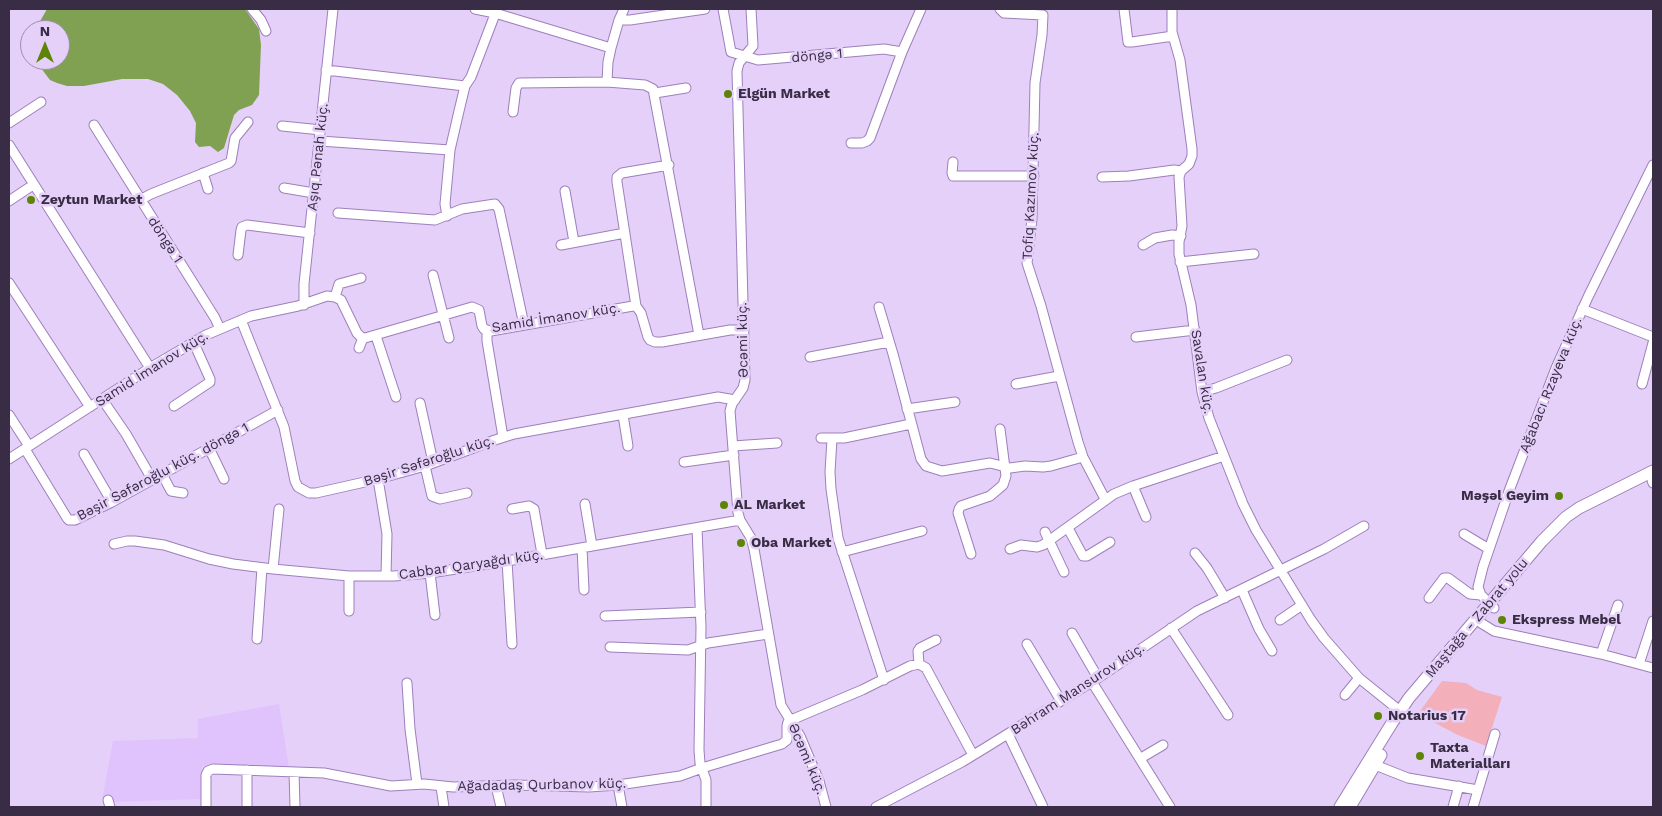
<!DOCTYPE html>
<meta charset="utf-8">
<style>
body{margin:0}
#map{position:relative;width:1662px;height:816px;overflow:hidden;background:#e4d0f8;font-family:"Work Sans",sans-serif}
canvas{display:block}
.frame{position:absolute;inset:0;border:10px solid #392c45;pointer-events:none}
.north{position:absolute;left:20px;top:20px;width:50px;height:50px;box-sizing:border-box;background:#e4d0f8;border:1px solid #a08eb0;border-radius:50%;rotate:0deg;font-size:14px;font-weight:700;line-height:20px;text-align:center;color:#392c45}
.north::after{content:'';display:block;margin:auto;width:18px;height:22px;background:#5d8406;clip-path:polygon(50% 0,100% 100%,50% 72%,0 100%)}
</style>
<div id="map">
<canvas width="1662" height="816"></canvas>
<div class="frame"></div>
<div class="north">N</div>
</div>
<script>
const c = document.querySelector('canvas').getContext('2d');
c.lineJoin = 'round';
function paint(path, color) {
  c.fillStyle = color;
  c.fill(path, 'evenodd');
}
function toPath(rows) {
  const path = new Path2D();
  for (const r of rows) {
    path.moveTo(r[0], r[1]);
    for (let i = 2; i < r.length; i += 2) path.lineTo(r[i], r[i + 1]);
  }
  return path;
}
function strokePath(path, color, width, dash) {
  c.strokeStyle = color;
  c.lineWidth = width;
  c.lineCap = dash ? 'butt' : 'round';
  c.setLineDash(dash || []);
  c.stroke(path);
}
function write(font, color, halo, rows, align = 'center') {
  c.font = font + ' "Work Sans",sans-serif';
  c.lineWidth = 5;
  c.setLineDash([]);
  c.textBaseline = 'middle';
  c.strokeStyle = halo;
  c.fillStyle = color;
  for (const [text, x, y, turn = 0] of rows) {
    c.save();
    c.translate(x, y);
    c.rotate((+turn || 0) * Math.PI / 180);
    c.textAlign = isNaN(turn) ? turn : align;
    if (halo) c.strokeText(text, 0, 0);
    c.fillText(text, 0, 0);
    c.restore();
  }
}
paint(toPath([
 [279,704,289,768,202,766,203,799,111,802,111,800,102,800,113,741,198,738,198,719]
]), '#e0c3fc');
paint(toPath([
 [1442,681,1466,683,1477,690,1502,697,1486,746,1458,735,1418,714]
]), '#f3afba');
paint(toPath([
 [47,9,245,9,259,29,261,45,259,95,252,105,239,110,234,115,224,148,218,152,210,146,199,147,195,142,196,123,190,111,177,95,163,84,148,79,122,79,84,86,67,86,57,83,50,80,41,68,38,60,60,60,60,30,38,30,38,25]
]), '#80a152');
const minor = toPath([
 [252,9,261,20,266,31],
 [475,9,495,13,611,48],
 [723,9,731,52,758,60,884,49,902,52,921,9],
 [751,9,753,46,739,63,737,71,745,380,743,388,732,404,730,411,738,513,740,520,751,538,754,549,781,705,800,736,819,781,826,807],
 [1000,9,1004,13,1043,15,1042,35,1035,83,1032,219,1027,263,1041,306,1078,442,1083,457,1105,499],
 [1124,9,1128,42,1132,42,1173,36],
 [1172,9,1172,32,1180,60,1192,149,1192,156,1189,164,1181,171,1179,177,1182,226,1179,242,1179,254,1191,305,1202,392,1209,418,1243,504,1256,530,1311,620,1324,638,1359,678,1400,711],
 [619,20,630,20,705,9],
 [326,70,465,86],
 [607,82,608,62,611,48,619,20,624,9],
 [655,93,686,88],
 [513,112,516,88,519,83,607,82,645,85,653,89,699,335],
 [9,123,41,102],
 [94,125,215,318,220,329],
 [282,126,321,130],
 [320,141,450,150],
 [851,143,862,143,867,141,870,138,902,52],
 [9,145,150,368],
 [953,162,952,173,953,176,1034,176],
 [203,173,208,189],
 [1102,177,1129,176,1174,170,1181,171],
 [284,188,314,193],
 [565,191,574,242],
 [140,200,151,194,229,163,231,161,235,138,248,122],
 [9,201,33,185],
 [338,213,435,220,462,209,495,204,499,209,524,325],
 [447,216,445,204,450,150,459,111,465,86,471,77,497,9],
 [561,245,625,233],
 [1143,245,1155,238,1172,235,1181,236],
 [238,255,241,230,242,227,247,225,310,233],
 [1180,262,1254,254],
 [433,275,449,338],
 [9,283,90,407],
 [335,297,339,284,361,278],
 [304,305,304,284,333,9],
 [636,306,617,182,617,177,622,173,669,165],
 [879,307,893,354,921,459,926,466,942,471,990,463,1010,468,1025,466,1043,467,1051,466,1083,457],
 [1582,309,1653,337],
 [241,320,284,427,295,481,298,487,309,493,316,493,378,479,425,466,495,440,514,434,718,397,735,400],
 [487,331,487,341,503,437],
 [376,336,396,397],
 [1136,337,1195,330],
 [359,348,363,338],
 [810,357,889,342],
 [1016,384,1059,376],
 [1642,384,1653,343],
 [1202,392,1216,388,1287,360],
 [102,399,126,434,152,479],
 [420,403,433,462],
 [174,406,210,382,210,379,193,341],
 [907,409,955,402],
 [9,415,29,446],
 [623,415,628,446],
 [821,438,844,438,911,424],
 [832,439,830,472,831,489,838,538,884,680],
 [733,446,777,443],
 [209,448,224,479],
 [25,449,67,518,69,520,75,520,112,502,278,410],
 [84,454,112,502],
 [9,459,150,368,206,335,251,316,298,306,327,296,335,297,341,300,357,333,361,337,365,338,472,307,479,310,482,326,484,329,491,331,633,306,636,306,641,313,648,337,650,340,655,342,662,342,730,330,744,330],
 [684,462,734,455],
 [425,466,432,496,440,499,467,493],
 [162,474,171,491,183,493],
 [378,479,387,534,386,576],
 [1652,480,1653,483],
 [1133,486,1146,517],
 [585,504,592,546],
 [512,509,529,506,534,509,542,554],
 [697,528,701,627,699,750,700,763,706,780,706,807],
 [1068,528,1083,556,1087,556,1110,542],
 [1045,532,1064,572],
 [1464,534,1489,549],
 [114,544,127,541,135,541,164,545,209,559,233,564,273,569,349,576,394,576,430,573,507,561,740,520],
 [582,548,584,590],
 [1010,549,1021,545,1037,547,1043,545,1114,494,1133,486,1224,456],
 [842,552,922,531],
 [1195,553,1207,568,1225,598],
 [971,554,958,513,959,509,961,506,990,496,1003,485,1006,476,1000,429],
 [507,561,512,644],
 [273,569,279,509],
 [430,573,435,615],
 [1242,590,1259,629,1272,651],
 [1429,598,1444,578,1448,578,1470,594,1481,595],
 [1494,608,1481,595,1478,587,1483,567,1509,491,1556,368,1588,297,1653,165],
 [349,611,349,576],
 [605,616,701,612],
 [1280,620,1302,605],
 [1481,623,1494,631,1601,654,1653,668],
 [1171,628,1228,715],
 [1072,633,1098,678],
 [257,639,262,568],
 [1027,644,1061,701],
 [610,647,688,650,708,643,768,634],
 [1601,654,1618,605],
 [919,664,918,651,920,648,936,640],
 [1639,664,1653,621],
 [1092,682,1170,807],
 [407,683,410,729,417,784],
 [1345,695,1359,678],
 [1008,734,1043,807],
 [1141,758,1163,745],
 [1375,765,1408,778,1478,790],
 [294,772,295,807],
 [618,785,622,807],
 [496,786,501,807],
 [441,787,444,807],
 [108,800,110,807],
 [206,807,206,775,208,771,213,769,324,773,391,786,424,784,453,787,515,785,589,787,618,785,680,776,702,768,782,744,787,740,787,726,788,722,791,720,862,690,910,666,919,664,926,668,973,755],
 [247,807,247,770],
 [876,807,962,762,985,748,1098,678,1197,611,1324,549,1364,526],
 [1453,807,1459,786],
 [1473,807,1495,734]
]);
const major = toPath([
 [1340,807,1392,723,1409,698,1542,541,1566,517,1579,508,1653,471],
 [1350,807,1381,755]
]);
strokePath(minor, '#9e7fbb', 11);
strokePath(major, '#9e7fbb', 13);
strokePath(minor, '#fff', 9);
strokePath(major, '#fff', 11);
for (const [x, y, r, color] of [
 [728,94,5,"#5d8406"],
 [31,200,5,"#5d8406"],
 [1559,496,5,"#5d8406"],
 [724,505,5,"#5d8406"],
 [741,543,5,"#5d8406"],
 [1502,620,5,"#5d8406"],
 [1378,716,5,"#5d8406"],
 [1420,756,5,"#5d8406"]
]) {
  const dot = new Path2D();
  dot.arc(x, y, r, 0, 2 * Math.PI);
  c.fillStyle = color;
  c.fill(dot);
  strokePath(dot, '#e4d0f8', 2);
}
write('14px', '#392c45', '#e4d0f8', [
 ["döngə 1",817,56,-5],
 ["Aşıq Pənah küç.",318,157,-84],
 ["Tofiq Kazımov küç.",1031,196,-87],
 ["döngə 1",165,240,57],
 ["Samid İmanov küç.",556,318,-9],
 ["Əcəmi küç.",743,340,-91],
 ["Samid İmanov küç.",152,369,-32],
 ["Savalan küç.",1202,372,81],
 ["Ağabacı Rzayeva küç.",1551,385,-68],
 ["Bəşir Səfəroğlu küç.",429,461,-18],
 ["Bəşir Səfəroğlu küç. döngə 1",163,472,-28],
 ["Cabbar Qaryağdı küç.",471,565,-8],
 ["Maştağa - Zabrat yolu",1477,618,-50],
 ["Bəhram Mansurov küç.",1078,689,-33],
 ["Əcəmi küç.",807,759,67],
 ["Ağadadaş Qurbanov küç.",542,785,-1]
]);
write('bold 14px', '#392c45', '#e4d0f8', [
 ["Elgün Market",738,94],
 ["Zeytun Market",41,200],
 ["Məşəl Geyim",1549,496,"right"],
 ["AL Market",734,505],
 ["Oba Market",751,543],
 ["Ekspress Mebel",1512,620],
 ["Notarius 17",1388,716],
 ["Taxta",1430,748],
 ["Materialları",1430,764]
], 'left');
</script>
